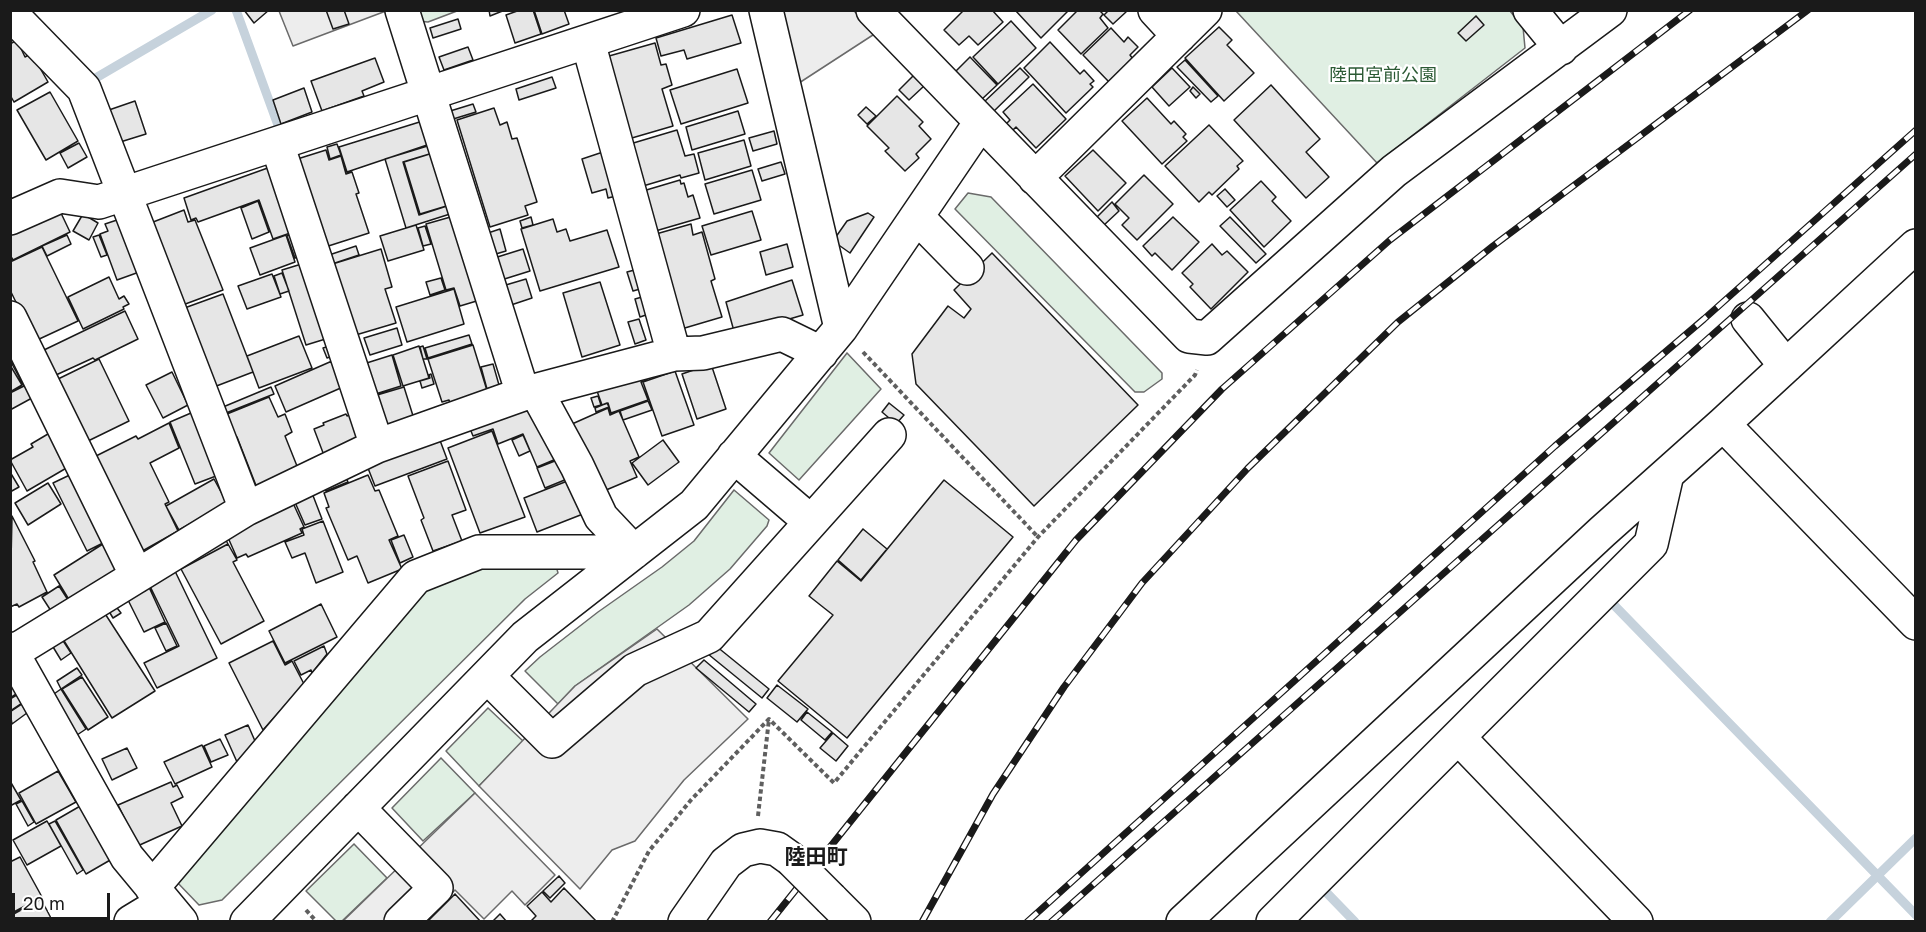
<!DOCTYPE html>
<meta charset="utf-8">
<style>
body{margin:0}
#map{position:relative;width:1926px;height:932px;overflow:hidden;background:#fff;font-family:"Golos Text",sans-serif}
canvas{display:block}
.frame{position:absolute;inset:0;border:12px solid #1a1a1a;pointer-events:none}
.scale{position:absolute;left:12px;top:893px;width:98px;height:27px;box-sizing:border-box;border:3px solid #1a1a1a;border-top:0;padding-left:8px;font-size:18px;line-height:21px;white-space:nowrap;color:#1a1a1a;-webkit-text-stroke:4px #fff;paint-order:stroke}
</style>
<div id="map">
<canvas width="1926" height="932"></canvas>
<div class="frame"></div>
<div class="scale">20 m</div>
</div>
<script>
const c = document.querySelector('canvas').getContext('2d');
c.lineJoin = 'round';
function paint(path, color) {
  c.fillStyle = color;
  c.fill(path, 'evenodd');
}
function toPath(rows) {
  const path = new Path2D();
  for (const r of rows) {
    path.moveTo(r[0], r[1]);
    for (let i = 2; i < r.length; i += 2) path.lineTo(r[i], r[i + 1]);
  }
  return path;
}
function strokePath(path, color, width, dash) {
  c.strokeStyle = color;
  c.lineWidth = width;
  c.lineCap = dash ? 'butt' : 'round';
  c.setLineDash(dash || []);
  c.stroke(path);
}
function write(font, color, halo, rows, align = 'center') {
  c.font = font + ' "Golos Text","Noto Sans JP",sans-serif';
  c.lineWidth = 4.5;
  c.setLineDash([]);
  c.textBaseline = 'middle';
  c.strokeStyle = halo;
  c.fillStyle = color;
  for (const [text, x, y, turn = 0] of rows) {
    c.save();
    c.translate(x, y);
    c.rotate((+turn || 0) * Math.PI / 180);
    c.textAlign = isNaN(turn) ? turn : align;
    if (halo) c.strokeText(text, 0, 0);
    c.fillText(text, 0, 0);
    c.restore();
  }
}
const green = toPath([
 [411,11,457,11,428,22,416,21,411,11],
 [1236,11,1510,11,1523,27,1525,48,1377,163,1236,11],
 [968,193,991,197,1162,373,1162,379,1144,392,1135,392,955,209,968,193],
 [847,353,881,389,799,480,769,453,847,353],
 [734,490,769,520,767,526,730,569,689,605,575,686,558,704,525,671,540,657,598,612,662,567,694,541,734,490],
 [555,562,558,573,525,599,222,900,199,905,175,880,423,592,478,569,555,562],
 [488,708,523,741,479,786,446,751,488,708],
 [441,758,475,793,423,841,392,808,441,758],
 [354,844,387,878,342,921,336,921,306,891,354,844]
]);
paint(green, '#e0efe3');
strokePath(green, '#6a6a6a', 1.5);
const parking = toPath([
 [279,11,386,11,293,46,279,11],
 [779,11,854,11,876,33,799,83,779,11],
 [657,629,748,719,684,780,635,841,612,850,580,889,479,786,575,686,657,629],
 [475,793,555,875,525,905,512,891,484,919,455,890,423,921,342,922,475,793]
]);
paint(parking, '#ededed');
strokePath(parking, '#6a6a6a', 1.5);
strokePath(toPath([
 [236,10,279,128],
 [94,79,212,10],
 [1612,603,1916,915],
 [1325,891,1355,922],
 [1830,922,1916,838]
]), '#c6d2dc', 9);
const building = toPath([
 [244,10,269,10,254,23,244,10],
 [326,10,344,10,349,24,333,29,326,10],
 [489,10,505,10,490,16,489,10],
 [520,10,533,10,541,34,515,43,506,15,520,10],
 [534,10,564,10,569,24,542,34,534,10],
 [964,10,992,10,1003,22,978,45,969,36,959,45,944,30,964,10],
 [1015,10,1069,10,1041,38,1015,10],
 [1078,10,1099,10,1103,14,1100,18,1108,28,1081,54,1058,30,1078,10],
 [1109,10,1125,10,1126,12,1113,24,1104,15,1109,10],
 [732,15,741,43,687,59,684,50,661,56,656,38,732,15],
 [1476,16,1484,25,1466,41,1458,33,1476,16],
 [458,19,461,29,433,38,430,28,458,19],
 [1011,21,1036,48,998,84,973,57,1011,21],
 [1219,27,1232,40,1227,45,1254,73,1224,101,1185,58,1219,27],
 [1111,28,1124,42,1128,37,1138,47,1130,55,1133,59,1109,82,1083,55,1111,28],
 [17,40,25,57,30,54,34,62,36,61,48,82,14,102,10,95,10,44,17,40],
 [1050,42,1080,74,1084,70,1094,81,1090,84,1093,87,1066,113,1024,68,1050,42],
 [655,43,661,65,666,64,672,85,662,89,673,126,625,140,602,58,655,43],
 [468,47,473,60,444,70,439,57,468,47],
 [970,57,997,85,981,100,955,72,970,57],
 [375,58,384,82,362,91,364,96,322,111,311,81,375,58],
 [1185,60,1218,96,1211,102,1177,67,1185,60],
 [1020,68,1029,77,993,112,984,102,1020,68],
 [1172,68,1190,87,1169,106,1152,87,1172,68],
 [737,69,748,103,681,124,670,90,737,69],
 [914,75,924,86,909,100,899,90,914,75],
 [552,77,556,88,519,100,516,89,552,77],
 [1033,84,1066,119,1036,148,1016,127,1011,132,1005,125,1010,120,1003,112,1033,84],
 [1271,85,1320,139,1306,152,1329,177,1306,198,1234,120,1271,85],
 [1193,87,1200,94,1196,98,1190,91,1193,87],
 [304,88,312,112,281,124,273,100,304,88],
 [50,92,78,141,46,160,17,110,50,92],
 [897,96,923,122,919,126,931,139,916,154,919,158,905,171,885,151,889,148,867,126,897,96],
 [1147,98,1171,124,1174,121,1186,134,1183,137,1187,141,1162,164,1122,121,1147,98],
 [135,101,146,134,117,143,106,111,135,101],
 [473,104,476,112,450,120,447,112,473,104],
 [866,107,876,116,867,124,858,115,866,107],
 [494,108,500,125,507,122,512,139,517,138,537,202,525,206,528,215,490,227,457,120,494,108],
 [738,111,745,134,692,150,686,127,738,111],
 [426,120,433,143,347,172,339,147,426,120],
 [1209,125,1243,161,1237,166,1239,169,1212,195,1209,192,1199,202,1165,166,1209,125],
 [677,130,685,156,694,154,699,173,681,178,680,175,643,186,630,144,677,130],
 [774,131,777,144,753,151,749,138,774,131],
 [744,140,751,166,705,180,698,153,744,140],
 [79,143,87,157,68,168,60,153,79,143],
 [337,144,341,155,330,159,327,147,337,144],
 [434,144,436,152,403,162,419,215,447,206,450,214,406,228,385,159,434,144],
 [326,150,329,160,341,156,346,174,352,172,359,193,356,194,369,233,319,249,291,161,326,150],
 [1093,150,1126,183,1098,211,1065,176,1093,150],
 [606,151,624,194,608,198,606,189,592,193,582,159,606,151],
 [436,152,453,204,420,214,404,162,436,152],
 [781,162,785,174,762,181,758,169,781,162],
 [276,165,299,230,273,239,259,200,198,222,196,218,191,220,184,198,276,165],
 [752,170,761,200,714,214,705,184,752,170],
 [1144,175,1173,204,1137,240,1122,225,1129,218,1115,204,1144,175],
 [680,180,681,184,684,183,688,197,693,195,700,218,652,232,643,191,680,180],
 [1261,181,1276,197,1272,201,1291,221,1264,247,1230,210,1261,181],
 [1225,189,1235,200,1227,207,1217,196,1225,189],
 [258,201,269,232,252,239,241,208,258,201],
 [1112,202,1119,211,1103,226,1095,219,1112,202],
 [184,210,188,222,195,220,223,290,180,306,148,224,184,210],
 [60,211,70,232,13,260,10,255,10,235,60,211],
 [752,211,761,240,711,255,702,226,752,211],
 [868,213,874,217,850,253,833,241,847,221,868,213],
 [83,214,98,223,89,240,73,231,83,214],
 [454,216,480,300,460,306,454,288,446,290,426,224,454,216],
 [531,217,533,225,522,228,520,221,531,217],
 [1173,217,1199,242,1172,270,1155,253,1152,256,1143,246,1173,217],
 [1230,217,1266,254,1256,263,1220,226,1230,217],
 [123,218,142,271,117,280,100,234,108,231,105,224,123,218],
 [553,219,557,232,566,229,570,241,607,230,619,267,540,291,521,229,553,219],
 [691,224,693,235,702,232,715,279,711,281,722,317,678,330,656,234,691,224],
 [416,225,424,250,388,261,380,236,416,225],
 [425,226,431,244,423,246,418,228,425,226],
 [500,229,506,251,489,256,482,235,500,229],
 [299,231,307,253,295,258,287,236,299,231],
 [67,235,71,244,47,256,42,246,67,235],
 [99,235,107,255,101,257,93,237,99,235],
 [286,235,295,262,260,275,250,248,286,235],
 [787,244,793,267,766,275,760,252,787,244],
 [1212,244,1222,255,1227,251,1248,272,1211,309,1190,287,1193,284,1182,273,1212,244],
 [356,246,359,255,329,265,326,256,356,246],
 [42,247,78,321,35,341,10,290,10,262,42,247],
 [381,249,392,287,385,289,396,323,349,337,326,266,381,249],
 [523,249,530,271,498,281,491,259,523,249],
 [992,253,1138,405,1034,506,916,384,912,354,948,306,964,318,971,309,954,290,992,253],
 [308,262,332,337,306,345,282,270,308,262],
 [642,268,647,287,633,291,627,272,642,268],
 [282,273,289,291,280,294,274,276,282,273],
 [272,274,281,297,247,309,238,286,272,274],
 [109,277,119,299,124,296,129,304,123,307,124,309,83,329,68,297,109,277],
 [441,278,445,290,430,295,426,282,441,278],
 [526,279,532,298,505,307,499,287,526,279],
 [792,280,803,315,735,335,726,302,792,280],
 [600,282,620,345,582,357,563,293,600,282],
 [454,289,464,324,407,342,396,307,454,289],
 [223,294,253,372,206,390,179,310,223,294],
 [649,295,655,312,640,317,635,299,649,295],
 [125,311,138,339,95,360,93,358,56,375,44,350,125,311],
 [639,319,646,340,635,344,628,322,639,319],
 [397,328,402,345,370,355,364,338,397,328],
 [469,335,472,344,428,358,425,348,469,335],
 [299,336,312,368,259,388,247,356,299,336],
 [333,345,336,355,327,358,323,348,333,345],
 [473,345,489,397,452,409,449,400,442,402,428,359,473,345],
 [419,346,429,378,403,386,393,355,419,346],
 [423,346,427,359,423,359,420,347,423,346],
 [392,355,401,386,366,397,357,366,392,355],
 [21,359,32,398,10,410,10,393,24,386,12,364,21,359],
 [99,359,129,421,86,442,56,380,99,359],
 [332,361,343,387,286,412,275,386,332,361],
 [493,364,499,385,487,389,481,367,493,364],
 [711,364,726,409,697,419,682,374,711,364],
 [10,365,22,385,10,392,10,365],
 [675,371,694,425,662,436,643,382,675,371],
 [172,372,188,405,163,418,146,385,172,372],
 [431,374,434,384,422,388,420,381,430,378,429,375,431,374],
 [645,374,647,380,641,382,648,400,611,413,608,403,602,405,597,391,645,374],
 [271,387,274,394,226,413,223,407,271,387],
 [404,387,414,419,378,436,367,398,404,387],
 [598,396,601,405,594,407,591,398,598,396],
 [269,397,278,417,285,414,292,432,285,436,297,466,257,488,237,437,232,439,222,416,269,397],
 [648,401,652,410,623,420,620,411,648,401],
 [533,403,561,457,537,467,523,434,498,444,493,429,473,436,469,426,533,403],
 [607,403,609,407,596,412,595,408,607,403],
 [889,403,904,415,896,424,882,412,889,403],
 [608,408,610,415,619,411,639,457,630,461,637,477,599,493,572,424,608,408],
 [198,410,224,473,195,484,170,422,198,410],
 [355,412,362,443,325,458,314,429,324,425,323,423,346,414,347,416,355,412],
 [169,423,179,448,150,463,169,502,165,504,178,531,137,554,88,460,136,436,138,439,169,423],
 [53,431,75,463,27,491,10,460,33,447,31,444,53,431],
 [492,431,525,517,480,533,448,448,492,431],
 [438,435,447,459,375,486,366,463,438,435],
 [523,435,530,451,519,456,512,440,523,435],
 [663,440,679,462,648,485,632,463,663,440],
 [565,457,572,477,545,488,537,468,565,457],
 [448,461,466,510,452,515,462,541,433,551,421,520,424,518,408,476,448,461],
 [10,472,19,487,10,492,10,472],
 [76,472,107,541,87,551,53,483,76,472],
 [344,473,348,482,326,491,322,483,344,473],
 [368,475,375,491,379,490,398,536,389,540,402,569,368,583,357,556,348,560,326,508,329,507,324,493,368,475],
 [214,479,227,503,179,530,166,506,214,479],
 [570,480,583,514,537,532,524,498,570,480],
 [944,480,1013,537,847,738,778,681,833,615,809,596,837,561,861,581,944,480],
 [48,483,61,504,28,525,15,503,48,483],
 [312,493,322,519,305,525,294,500,312,493],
 [293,503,304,527,300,529,302,533,248,557,246,554,237,558,226,533,293,503],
 [12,516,35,561,33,562,47,592,19,607,17,604,10,607,12,516],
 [323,521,343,572,316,583,305,553,292,558,285,542,304,535,302,529,323,521],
 [863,529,887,549,861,580,838,560,863,529],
 [223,535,228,544,181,569,177,560,223,535],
 [404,535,413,557,400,563,391,540,404,535],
 [106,542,124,570,71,603,54,575,106,542],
 [228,544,237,560,233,562,264,621,221,644,181,569,228,544],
 [173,567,217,658,157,688,144,663,179,646,147,580,173,567],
 [148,585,165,622,144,632,126,596,148,585],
 [59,586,70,603,53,614,42,597,59,586],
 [114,604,121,613,113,618,107,608,114,604],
 [321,604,337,637,285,663,269,631,321,604],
 [102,609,155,691,112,718,61,636,102,609],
 [166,623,177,646,166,651,155,628,166,623],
 [60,636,71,653,61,660,50,642,60,636],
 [273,641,285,665,292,661,304,684,263,730,229,663,273,641],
 [324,646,327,654,312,673,311,670,301,675,294,661,324,646],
 [716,646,769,689,762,698,708,654,716,646],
 [704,660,756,704,749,712,696,668,704,660],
 [77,668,82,675,61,689,57,681,77,668],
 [10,677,21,691,10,698,10,677],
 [82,677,108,717,88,730,62,689,82,677],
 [777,685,808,709,797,722,767,698,777,685],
 [61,689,86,729,77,735,51,696,61,689],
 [20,693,25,701,10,711,10,699,20,693],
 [25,702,31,710,12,724,10,712,25,702],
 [807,712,832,732,825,740,801,720,807,712],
 [248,725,255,741,237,762,225,735,248,725],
 [833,733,848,746,836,761,820,748,833,733],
 [220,739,228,755,211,762,204,746,220,739],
 [202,745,212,767,175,784,164,762,202,745],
 [127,748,137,768,112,780,102,759,127,748],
 [58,771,76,802,36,824,19,793,58,771],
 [10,781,21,800,10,806,10,781],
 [171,782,173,787,177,785,183,797,171,803,182,826,133,848,122,823,126,821,118,805,171,782],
 [22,801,34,822,28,826,16,804,22,801],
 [82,805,112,859,86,874,56,820,82,805],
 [47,821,61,846,27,865,13,840,47,821],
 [55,821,83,870,77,874,49,824,55,821],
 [20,857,42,897,10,914,10,862,20,857],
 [559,876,565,883,550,898,543,891,559,876],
 [564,888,597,922,530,922,536,916,527,906,542,892,551,902,564,888],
 [455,894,481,922,427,922,455,894],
 [41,899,53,922,10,922,10,916,41,899],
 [500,914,507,922,492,922,500,914]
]);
paint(building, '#e6e6e6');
strokePath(building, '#1a1a1a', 1.5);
const minor = toPath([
 [402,10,523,394],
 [766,10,841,328],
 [873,10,1189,336,1207,338,1394,171,1610,10],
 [1155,10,1179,36],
 [1530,10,1561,48],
 [10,13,84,89,246,509],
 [588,42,674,354],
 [277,144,377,446],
 [1035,178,1205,10],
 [917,217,967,268],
 [10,218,60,196,99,202,683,10],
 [10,318,137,576],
 [1748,319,1786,366],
 [536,391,577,466,601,517,634,552],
 [1723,424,1916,623],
 [734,456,811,522],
 [10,649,127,857,181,922],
 [10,654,246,509,377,446,523,394,674,354,703,353,782,334,821,353],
 [487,676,552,741,635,670,709,636,889,435],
 [1458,737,1636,922],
 [358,808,436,888,401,922],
 [152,888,416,577,479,552,634,552],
 [831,899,854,922],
 [131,922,164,902],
 [247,922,525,637,694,505,841,328,981,122],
 [685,922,726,863,743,850,760,846,777,849,791,859],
 [1183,922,1602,532,1723,424,1916,246],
 [1273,922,1651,544,1667,474]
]);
strokePath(minor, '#1a1a1a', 36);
strokePath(toPath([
 [863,352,1038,537],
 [758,816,769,719],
 [306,910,317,922],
 [612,922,649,851,691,800,769,719,834,783,1038,537,1195,375,1197,370]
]), '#5f5f5f', 4, [4.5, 3]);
strokePath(minor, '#fff', 33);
const rail = toPath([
 [770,922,1076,540,1222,389,1390,240,1690,10],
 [922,922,993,794,1064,687,1142,583,1248,468,1398,322,1493,246,1808,10],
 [1027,922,1555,446,1704,319,1916,130],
 [1051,922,1916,154]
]);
strokePath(rail, '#1a1a1a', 7);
strokePath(rail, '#fff', 4.5, [14]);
const minorBridge = toPath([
 [791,859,831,899]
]);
strokePath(minorBridge, '#1a1a1a', 36, []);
strokePath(minorBridge, '#fff', 33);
write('18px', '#2b5a34', '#fff', [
 ["陸田宮前公園",1383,75]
]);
write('bold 21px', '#1a1a1a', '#fff', [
 ["陸田町",816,857]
]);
</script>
